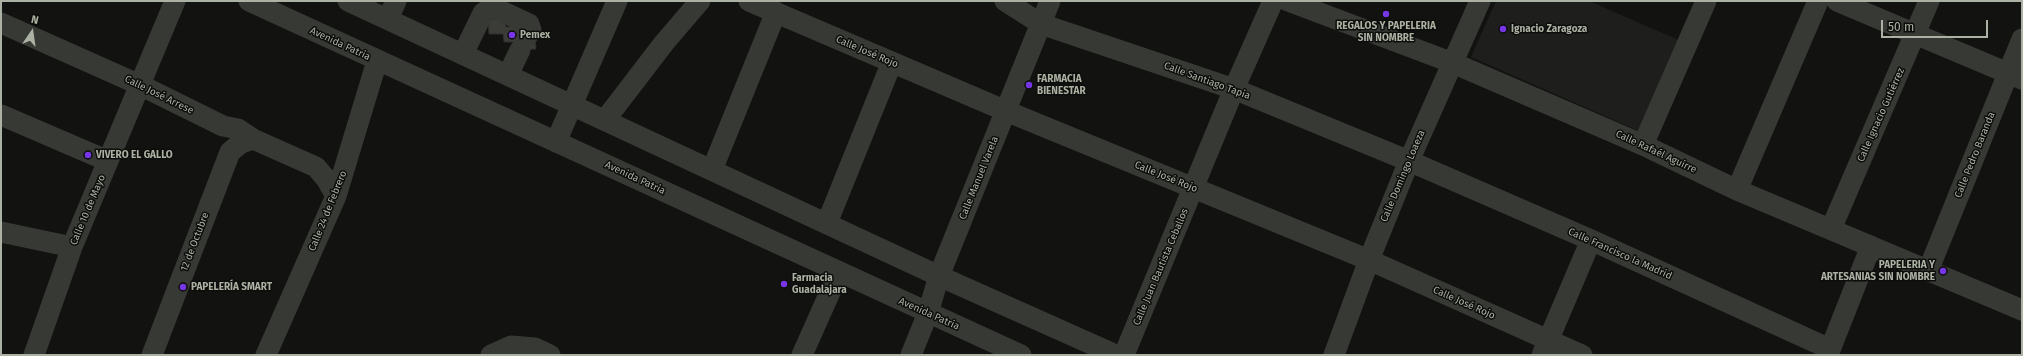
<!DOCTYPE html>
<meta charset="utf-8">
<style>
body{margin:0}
#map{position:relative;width:2023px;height:356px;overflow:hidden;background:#121211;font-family:"Fira Sans",sans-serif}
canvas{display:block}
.frame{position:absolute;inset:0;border:2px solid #acb2a3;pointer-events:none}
.north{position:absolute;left:12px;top:12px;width:40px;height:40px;-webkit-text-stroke:3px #0d0d0c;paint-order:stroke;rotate:13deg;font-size:11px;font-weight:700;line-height:16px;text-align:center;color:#acb2a3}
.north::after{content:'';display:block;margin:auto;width:14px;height:18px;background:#acb2a3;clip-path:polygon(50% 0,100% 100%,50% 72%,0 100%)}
.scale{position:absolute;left:1881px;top:20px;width:107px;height:18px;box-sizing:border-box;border:2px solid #acb2a3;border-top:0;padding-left:5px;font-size:12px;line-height:14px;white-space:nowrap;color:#acb2a3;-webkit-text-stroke:3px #0d0d0c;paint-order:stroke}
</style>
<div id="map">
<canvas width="2023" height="356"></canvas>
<div class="frame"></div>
<div class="north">N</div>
<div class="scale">50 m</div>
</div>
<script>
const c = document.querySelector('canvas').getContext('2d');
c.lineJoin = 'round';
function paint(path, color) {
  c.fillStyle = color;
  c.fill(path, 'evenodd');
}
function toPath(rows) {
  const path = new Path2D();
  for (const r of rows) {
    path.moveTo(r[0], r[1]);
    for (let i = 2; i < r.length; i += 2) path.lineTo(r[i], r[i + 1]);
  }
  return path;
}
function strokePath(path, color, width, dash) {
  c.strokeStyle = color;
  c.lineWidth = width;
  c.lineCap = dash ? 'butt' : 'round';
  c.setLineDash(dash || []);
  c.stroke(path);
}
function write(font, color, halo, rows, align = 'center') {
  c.font = font + ' "Fira Sans",sans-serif';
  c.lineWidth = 3;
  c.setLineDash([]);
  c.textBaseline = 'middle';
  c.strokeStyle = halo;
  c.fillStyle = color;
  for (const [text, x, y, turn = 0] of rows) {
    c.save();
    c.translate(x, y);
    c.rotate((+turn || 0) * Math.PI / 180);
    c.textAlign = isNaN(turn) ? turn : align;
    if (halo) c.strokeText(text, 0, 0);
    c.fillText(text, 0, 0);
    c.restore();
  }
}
paint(toPath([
 [1496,1,1589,1,1681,41,1641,132,1471,57]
]), '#1e1f1d');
const building = toPath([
 [488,19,505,19,506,27,521,26,535,34,536,49,520,50,520,42,504,42,503,34,489,34,488,19]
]);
paint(building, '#3b3c38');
strokePath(building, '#2c2e2b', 1);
strokePath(toPath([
 [249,1,1021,355],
 [348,1,939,276,1116,355],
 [749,1,1006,111,1369,260,1582,355],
 [1005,1,1041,24,1234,89,1409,161,1591,240,1830,349],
 [1288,1,1453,63,1643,145,1737,190,2022,310],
 [1837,1,2022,79],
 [388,19,396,1],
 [1,23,140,85,223,126,238,129,253,139,316,167,327,180,336,196],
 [463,54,483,13,490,8,495,8,529,24,531,30,528,35],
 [508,75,520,50],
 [1,115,108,161],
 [605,120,664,43,700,1],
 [556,142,617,1],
 [1643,145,1706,1],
 [712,170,776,12],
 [1737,190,1818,1],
 [827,223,892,62],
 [1831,229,1929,1],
 [1,232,72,247],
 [1928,271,2022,39],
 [34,355,72,247,175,1],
 [152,355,230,152,241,143,253,139],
 [266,355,336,196,377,61],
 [491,355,511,346,535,348,550,355],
 [802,355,839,272],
 [911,355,928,313,939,276,1050,1],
 [1124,355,1234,89,1273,1],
 [1334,355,1369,260,1409,161,1480,1],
 [1542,355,1591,240],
 [1828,355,1871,246]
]), '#373934', 21);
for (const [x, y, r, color] of [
 [1386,14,4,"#7736e6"],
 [1503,29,4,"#7736e6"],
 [512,35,4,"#7736e6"],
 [1029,85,4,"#7736e6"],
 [88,155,4,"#7736e6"],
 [1943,271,4,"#7736e6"],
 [784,284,4,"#7736e6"],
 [183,287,4,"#7736e6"]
]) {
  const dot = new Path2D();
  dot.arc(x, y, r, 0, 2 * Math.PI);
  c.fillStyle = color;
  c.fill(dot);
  strokePath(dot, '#0d0d0c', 1.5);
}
write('bold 10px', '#acb2a3', '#0d0d0c', [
 ["REGALOS Y PAPELERIA",1386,26,"center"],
 ["SIN NOMBRE",1386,38,"center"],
 ["Ignacio Zaragoza",1511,29],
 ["Pemex",520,35],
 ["FARMACIA",1037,79],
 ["BIENESTAR",1037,91],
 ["VIVERO EL GALLO",96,155],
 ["PAPELERIA Y",1935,265,"right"],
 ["ARTESANIAS SIN NOMBRE",1935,277,"right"],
 ["Farmacia",792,278],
 ["Guadalajara",792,290],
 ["PAPELERÍA SMART",191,287]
], 'left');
write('10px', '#acb2a3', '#0d0d0c', [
 ["Avenida Patria",340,44,25],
 ["Calle José Rojo",867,52,23],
 ["Calle Santiago Tapia",1207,81,20],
 ["Calle José Arrese",159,95,26],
 ["Calle Ignacio Gutiérrez",1881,115,-66],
 ["Calle Rafaél Aguirre",1656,152,25],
 ["Calle Pedro Baranda",1975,155,-68],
 ["Calle Domingo Loaeza",1403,176,-67],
 ["Calle José Rojo",1166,177,22],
 ["Avenida Patria",635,178,25],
 ["Calle Manuel Varela",979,178,-68],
 ["Calle 10 de Mayo",88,210,-67],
 ["Calle 24 de Febrero",328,211,-68],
 ["12 de Octubre",195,242,-69],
 ["Calle Francisco la Madrid",1620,254,24],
 ["Calle Juan Bautista Ceballos",1161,267,-67],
 ["Calle José Rojo",1464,303,24],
 ["Avenida Patria",929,314,24]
]);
</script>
